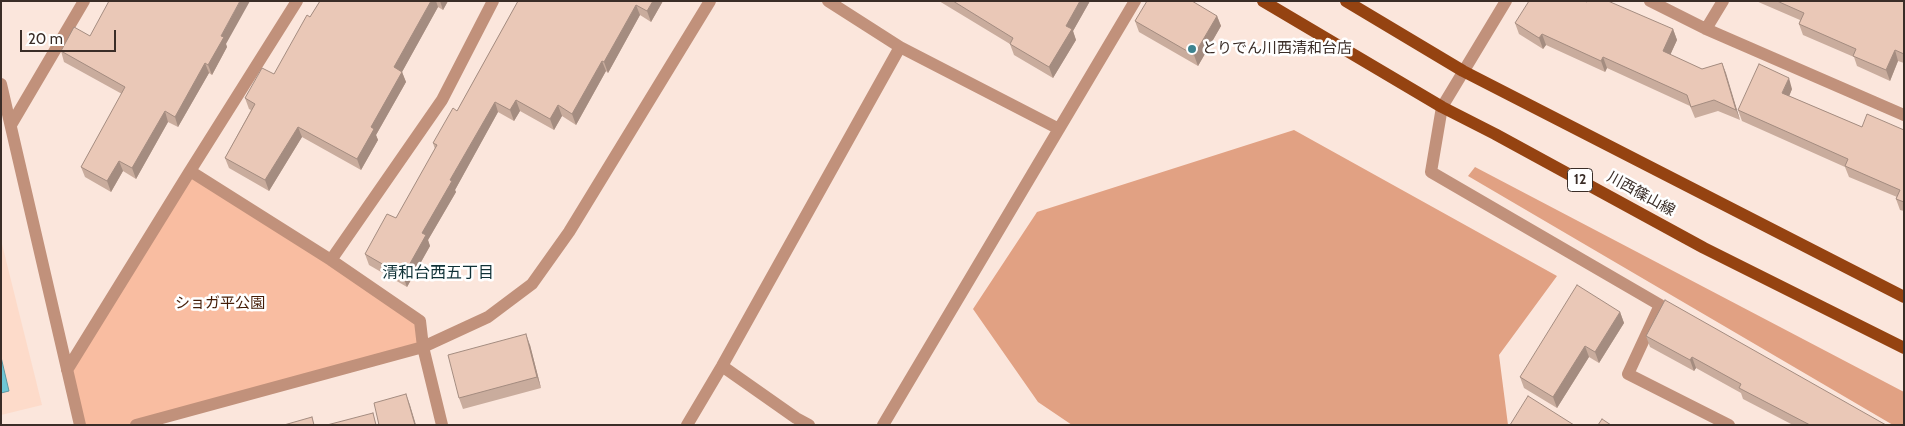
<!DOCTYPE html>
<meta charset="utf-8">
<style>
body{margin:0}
#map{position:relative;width:1905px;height:426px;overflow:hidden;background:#fbe6dc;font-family:Cabin,sans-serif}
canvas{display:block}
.frame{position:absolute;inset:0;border:2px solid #3a2d27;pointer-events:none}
.scale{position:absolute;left:20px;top:30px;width:96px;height:22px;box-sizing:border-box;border:2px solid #3a2d27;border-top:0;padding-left:6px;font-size:15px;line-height:18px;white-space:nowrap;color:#3a2d27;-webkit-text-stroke:4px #fff;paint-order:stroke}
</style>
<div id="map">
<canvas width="1905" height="426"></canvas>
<div class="frame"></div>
<div class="scale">20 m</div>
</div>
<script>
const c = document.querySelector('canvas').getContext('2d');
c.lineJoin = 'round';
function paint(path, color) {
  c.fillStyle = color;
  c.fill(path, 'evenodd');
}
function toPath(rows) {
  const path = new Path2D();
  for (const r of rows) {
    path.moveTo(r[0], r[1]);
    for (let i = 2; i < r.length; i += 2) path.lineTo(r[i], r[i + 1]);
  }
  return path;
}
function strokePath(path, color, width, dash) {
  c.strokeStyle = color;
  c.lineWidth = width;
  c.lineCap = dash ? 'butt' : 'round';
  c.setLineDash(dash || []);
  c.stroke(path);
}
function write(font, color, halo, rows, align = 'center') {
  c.font = font + ' Cabin,"Noto Sans JP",sans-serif';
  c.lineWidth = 5;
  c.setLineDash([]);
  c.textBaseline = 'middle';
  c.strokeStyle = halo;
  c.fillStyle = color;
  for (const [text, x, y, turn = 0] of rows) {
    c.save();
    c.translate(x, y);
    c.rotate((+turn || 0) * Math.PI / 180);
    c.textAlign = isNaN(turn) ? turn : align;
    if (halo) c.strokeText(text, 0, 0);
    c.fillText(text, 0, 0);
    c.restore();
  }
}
paint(toPath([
 [1,240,42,405,1,415]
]), '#fddbca');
paint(toPath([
 [190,171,420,321,423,347,136,425,80,425,67,370]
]), '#f9bda1');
paint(toPath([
 [1294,130,1557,276,1499,355,1508,425,1072,425,1038,402,973,309,1037,212],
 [1475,167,1904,392,1904,425,1893,425,1468,176]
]), '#e1a183');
const water = toPath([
 [1,357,9,391,1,393,1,357]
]);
paint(water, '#6fc7d6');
strokePath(water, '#5f99a2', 1);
strokePath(toPath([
 [828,1,900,47,1059,129],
 [1506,1,1442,107,1431,172,1660,305,1628,374,1729,425],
 [1650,1,1706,29],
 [1723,1,1706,29,1904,115],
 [1,84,80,425],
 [11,125,84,1],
 [190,171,297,1],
 [331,260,442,100,493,1],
 [722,366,796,418,809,425],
 [67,370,190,171,331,260,420,321,423,347,442,425],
 [136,425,423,347,488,317,532,284,569,232,710,1],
 [687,425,722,366,900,47],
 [883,425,1135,1]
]), '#c1917b', 12);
strokePath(toPath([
 [1263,1,1442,107,1495,134,1704,248,1904,348],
 [1346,1,1463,71,1904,297]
]), '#954311', 12);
paint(toPath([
 [320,1,448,1,443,10,438,7,402,72,406,82,376,135,378,140,361,170,302,137,269,191,229,168,225,158,251,110,249,109,245,98,274,74,310,17],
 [518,1,663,1,651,22,640,15,608,73,606,71,576,125,562,116,554,130,520,111,514,121,498,112,455,190,456,192,428,240,430,246,407,287,369,265,365,254,396,218,435,149,433,143,457,111],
 [939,1,1090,1,1073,31,1076,40,1053,78,1014,55,1010,44],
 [1756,1,1904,1,1904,63,1898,61,1890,81,1857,66,1854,57,1803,35,1799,24,1800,20],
 [1217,16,1221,26,1198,66,1139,32,1135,21],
 [1515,23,1673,29,1677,40,1670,55,1702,69,1722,63,1740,120,1718,111,1695,118,1690,106,1607,68,1605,72,1546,45,1543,49,1519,34],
 [90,36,226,44,227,47,212,75,209,73,178,127,168,122,136,179,123,171,111,192,85,177,81,167,122,94,64,62,61,51],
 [1792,89,1789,96,1862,127,1904,130,1904,211,1900,210,1896,199,1897,197,1849,177,1845,167,1742,121,1738,110],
 [1620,312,1624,323,1599,363,1589,357,1557,408,1524,388,1520,377],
 [1646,336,1886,425,1793,425,1743,399,1741,393,1696,368,1694,371,1650,347],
 [530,345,541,388,463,409,459,398]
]), '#c9ac9d');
paint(toPath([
 [240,1,250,1,226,44,227,47,212,75,208,65,221,36],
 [431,1,436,1,438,7,402,72,406,82,376,135,378,140,361,170,357,159,394,67],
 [440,1,448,1,443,10],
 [653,1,663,1,651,22,647,11],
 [1080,1,1090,1,1073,31,1076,40,1053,78,1049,67,1066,26],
 [636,5,640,15,608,73,604,62],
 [1217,16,1221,26,1198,66,1194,55],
 [1673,29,1677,40,1667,62,1663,51],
 [1542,34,1546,45,1543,49,1539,38],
 [1895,50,1898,61,1890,81,1886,70],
 [1603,57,1607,68,1605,72,1601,61],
 [602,61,606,71,576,125,572,114],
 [205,63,209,73,178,127,175,117],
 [1722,63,1726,73,1740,120,1736,110],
 [1789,78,1792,89,1786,104,1782,93],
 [516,100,520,111,514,121,510,110],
 [495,102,498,112,455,190,456,192,428,240,430,246,407,287,403,276,422,233,450,180],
 [558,105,562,116,554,130,550,119],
 [165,111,168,122,136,179,132,168],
 [298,127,302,137,269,191,265,180],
 [119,161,123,171,111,192,107,181],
 [1620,312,1624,323,1599,363,1595,352],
 [526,334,530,345,541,388,537,377],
 [1585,346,1589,357,1557,408,1553,397],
 [1692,357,1696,368,1694,371,1690,360],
 [406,394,410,405,416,425,415,425]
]), '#a48c80');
const building = toPath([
 [109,1,240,1,221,36,224,37,208,65,205,63,175,117,165,111,132,168,119,161,107,181,81,167,125,87,61,51,74,27,90,36,109,1],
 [320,1,431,1,394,67,402,72,371,127,374,129,357,159,298,127,265,180,225,158,255,104,245,98,262,68,274,74,307,15,310,17,320,1],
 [518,1,653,1,647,11,636,5,604,62,602,61,572,114,558,105,550,119,516,100,510,110,495,102,450,180,452,181,422,233,426,235,403,276,365,254,387,214,396,218,437,145,433,143,453,108,457,111,518,1],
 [953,1,1080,1,1066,26,1072,29,1049,67,1010,44,1013,38,953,1],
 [1147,1,1192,1,1217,16,1194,55,1135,21,1147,1],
 [1529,1,1585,1,1587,2,1587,1,1608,1,1673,29,1663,51,1702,69,1722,63,1736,110,1714,100,1691,107,1687,95,1603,57,1601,61,1542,34,1539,38,1515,23,1529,1],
 [1777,1,1904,1,1904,54,1895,50,1886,70,1853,56,1856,49,1799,24,1804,13,1777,1],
 [1759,64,1789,78,1782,93,1862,127,1867,114,1904,130,1904,202,1896,199,1900,190,1845,166,1848,159,1738,110,1759,64],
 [1577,285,1620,312,1595,352,1585,346,1553,397,1520,377,1577,285],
 [1665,300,1886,425,1810,425,1739,388,1741,384,1692,357,1690,360,1646,336,1665,300],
 [526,334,537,377,459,398,448,355,526,334],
 [406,394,415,425,379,425,374,403,406,394],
 [1528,396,1574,425,1510,425,1528,396],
 [373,413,376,425,327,425,373,413],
 [312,417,314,425,284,425,312,417],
 [1602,419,1611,425,1598,425,1602,419]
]);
paint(building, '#eac8b7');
strokePath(building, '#a48c80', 1);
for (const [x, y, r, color] of [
 [1192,49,5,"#3d838f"]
]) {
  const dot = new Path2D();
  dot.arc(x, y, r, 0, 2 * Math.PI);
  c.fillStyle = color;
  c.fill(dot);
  strokePath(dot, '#fff', 2);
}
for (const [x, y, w] of [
 [1580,180,25]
]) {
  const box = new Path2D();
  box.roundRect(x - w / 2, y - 11.5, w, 23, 4);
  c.fillStyle = '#fff';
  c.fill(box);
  strokePath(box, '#3a2d27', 1);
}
write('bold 14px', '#3a2d27', null, [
 ["12",1580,180]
]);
write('15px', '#3a2d27', '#fff', [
 ["とりでん川西清和台店",1202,49]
], 'left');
write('15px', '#3a2d27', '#fff', [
 ["川西篠山線",1641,194,29]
]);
write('15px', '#451c06', '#fff', [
 ["ショガ平公園",220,304]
]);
write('16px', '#103237', '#fff', [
 ["清和台西五丁目",438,273]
]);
</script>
